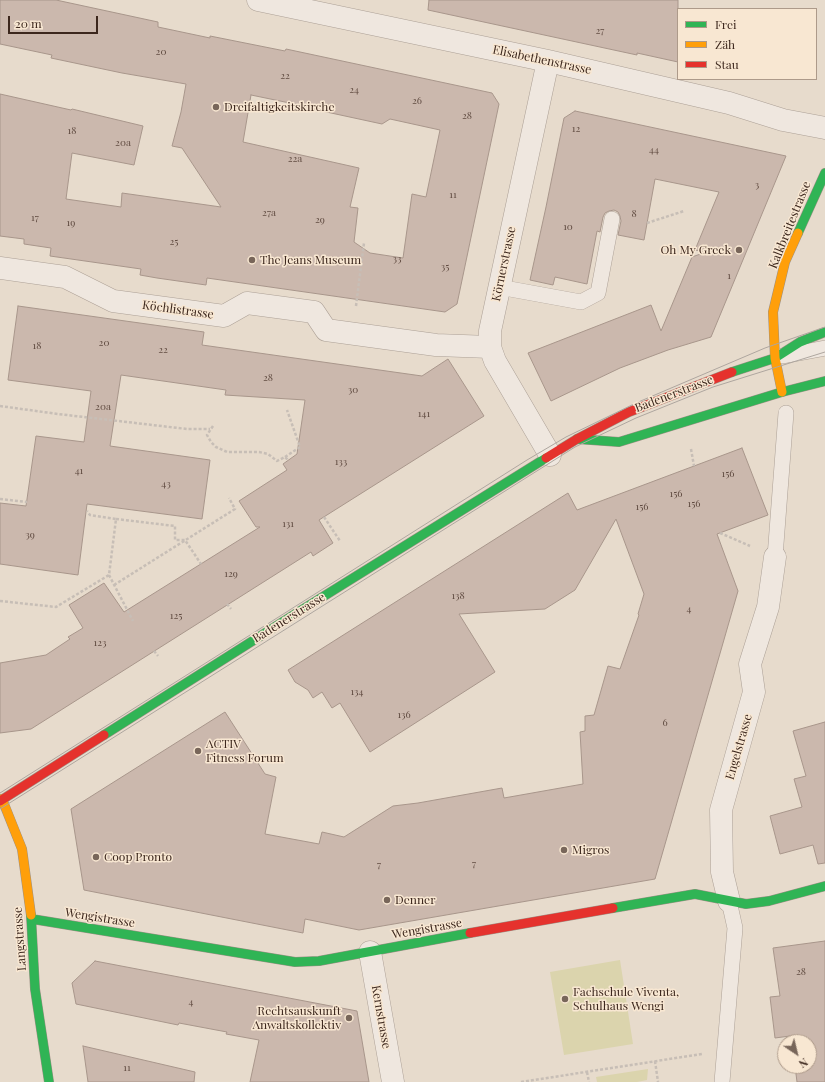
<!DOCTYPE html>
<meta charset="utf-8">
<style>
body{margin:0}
#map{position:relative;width:825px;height:1082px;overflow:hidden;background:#e7dbcc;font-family:"Playfair Display",serif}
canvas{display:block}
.legend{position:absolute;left:677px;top:8px;width:140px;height:72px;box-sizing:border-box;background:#f8e7d2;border:1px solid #ad9a8a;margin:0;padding:5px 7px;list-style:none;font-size:12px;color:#3c271d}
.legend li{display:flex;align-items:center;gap:8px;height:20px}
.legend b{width:20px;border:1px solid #ad9a8a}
.north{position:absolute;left:777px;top:1034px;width:40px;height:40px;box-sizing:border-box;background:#f8e7d2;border:1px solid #ad9a8a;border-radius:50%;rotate:145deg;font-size:11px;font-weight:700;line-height:16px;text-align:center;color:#3c271d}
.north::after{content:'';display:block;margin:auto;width:14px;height:18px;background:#78665a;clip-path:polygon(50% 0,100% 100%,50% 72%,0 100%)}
.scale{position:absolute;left:8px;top:16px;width:90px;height:18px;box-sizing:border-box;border:2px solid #3c271d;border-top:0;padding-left:5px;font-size:12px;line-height:14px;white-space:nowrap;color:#3c271d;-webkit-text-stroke:3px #f8e7d2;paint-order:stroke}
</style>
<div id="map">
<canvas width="825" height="1082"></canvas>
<ul class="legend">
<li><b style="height:5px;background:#30b455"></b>Frei</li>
<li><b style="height:5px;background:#ff9f0a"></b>Zäh</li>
<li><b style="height:5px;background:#e5322d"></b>Stau</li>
</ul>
<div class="north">N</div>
<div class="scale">20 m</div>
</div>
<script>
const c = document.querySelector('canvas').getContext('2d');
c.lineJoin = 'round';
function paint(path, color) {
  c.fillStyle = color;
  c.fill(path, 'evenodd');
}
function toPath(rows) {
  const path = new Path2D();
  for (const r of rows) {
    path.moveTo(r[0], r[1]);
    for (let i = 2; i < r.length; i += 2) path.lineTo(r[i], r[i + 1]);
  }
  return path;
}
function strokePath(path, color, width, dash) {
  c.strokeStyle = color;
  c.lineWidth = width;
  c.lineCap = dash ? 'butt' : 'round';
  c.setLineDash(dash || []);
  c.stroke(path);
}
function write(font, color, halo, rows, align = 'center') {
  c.font = font + ' "Playfair Display",serif';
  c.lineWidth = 3;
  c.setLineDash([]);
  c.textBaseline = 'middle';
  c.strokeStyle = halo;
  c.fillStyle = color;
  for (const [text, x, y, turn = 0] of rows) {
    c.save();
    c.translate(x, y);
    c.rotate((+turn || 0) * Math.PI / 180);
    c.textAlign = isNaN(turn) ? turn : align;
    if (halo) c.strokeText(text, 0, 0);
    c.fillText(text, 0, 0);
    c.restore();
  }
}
paint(toPath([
 [620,960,633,1044,564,1055,550,972],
 [648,1069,647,1080,637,1082,597,1082,596,1077]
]), '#dbd4ad');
const building = toPath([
 [0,0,56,0,158,22,158,27,210,38,210,36,285,51,286,49,492,93,499,104,457,304,445,312,207,278,206,285,157,278,140,275,141,269,50,256,51,248,24,244,24,239,0,236,0,94,71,110,72,109,143,126,134,165,72,153,66,199,121,207,122,193,221,207,182,148,172,146,181,112,186,84,122,73,51,58,52,55,0,44,0,0],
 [251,95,309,107,308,108,382,124,390,119,440,130,426,197,412,194,403,258,370,253,354,242,358,208,350,207,359,168,243,142,251,95],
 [429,0,678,0,678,62,637,53,637,55,428,10,429,0],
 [575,111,786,156,711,337,668,350,620,368,551,401,528,353,651,305,661,331,692,257,706,252,695,250,719,192,655,179,644,240,618,235,621,221,620,216,618,212,614,210,609,211,605,213,603,217,600,232,597,231,587,284,555,277,553,285,530,280,546,207,564,118,575,111],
 [18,306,204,332,202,345,422,376,448,359,484,416,319,520,333,543,313,556,311,552,31,729,0,733,0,663,46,655,70,639,68,637,83,628,69,605,104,583,124,612,260,527,256,527,239,501,287,470,283,464,297,454,305,400,225,395,226,390,121,375,110,446,210,460,202,519,87,504,78,575,0,564,0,503,26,506,36,436,84,442,91,391,8,380,18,306],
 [742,448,768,515,717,534,738,591,655,879,359,930,305,919,303,933,84,890,71,809,225,712,265,774,276,777,265,834,319,844,322,832,344,837,393,806,418,803,502,788,504,798,583,784,580,732,585,731,585,716,594,715,608,666,620,669,639,615,638,614,644,594,616,519,575,590,545,609,459,614,495,672,370,752,340,703,332,708,322,692,313,698,308,690,295,682,288,670,568,493,577,510,742,448],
 [825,722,825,863,818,864,813,845,780,854,770,816,802,807,794,779,806,776,793,731,825,722],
 [825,941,825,1082,797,1082,795,1066,809,1066,809,1042,791,1042,790,1036,775,1038,770,997,780,996,773,948,825,941],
 [95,961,357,1011,369,1082,250,1082,259,1040,226,1034,227,1032,179,1023,178,1025,76,1004,72,983,95,961],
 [83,1046,195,1072,194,1082,88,1082,83,1046]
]);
paint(building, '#cbb8ad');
strokePath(building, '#a8968b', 1);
const lane = toPath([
 [499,287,581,302,598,293,612,219],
 [783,356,825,348],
 [775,557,786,413],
 [722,1082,735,928,729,901]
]);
const street = toPath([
 [258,0,548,61,729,103,783,120,825,128],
 [548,61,490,331,490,347,495,361,550,455],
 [0,268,65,277,113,301,224,316,247,303,314,312,326,330,436,345,490,347],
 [729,901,722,872,721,810,754,692,750,664,768,607,775,557],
 [370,952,393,1082]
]);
const fast = toPath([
 [798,233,825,173],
 [732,372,775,358,800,342,825,332],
 [577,439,619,442,782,392,825,381],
 [104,735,292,616,546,458],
 [613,908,695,894,746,904,769,901,825,886],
 [31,915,35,989,49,1082],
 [32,919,295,962,319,961,470,933]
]);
const slow = toPath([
 [782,392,775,358,773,312,785,262,798,233],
 [2,799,22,849,31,915]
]);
const jam = toPath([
 [546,458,577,439,629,412,732,372],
 [0,801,104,735],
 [470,933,613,908]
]);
strokePath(lane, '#aca096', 16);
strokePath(street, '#aca096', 23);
strokePath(fast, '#9c9085', 10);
strokePath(slow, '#9c9085', 10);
strokePath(jam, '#9c9085', 10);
strokePath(toPath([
 [647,223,684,211],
 [356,306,364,243],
 [0,406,58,414,187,429,210,429],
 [213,426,207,435,211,442,216,447,227,452,259,452,268,454,277,461,285,457,288,460],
 [691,449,694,466],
 [285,457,300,447,287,410],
 [0,499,27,502],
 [324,517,340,541],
 [116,519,175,526,175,540,185,540,201,564],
 [720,533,750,546],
 [109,575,133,621],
 [114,585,235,509,229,498],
 [0,601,56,607,109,575,116,519,90,515,87,511],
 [227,604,231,609],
 [154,651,158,656],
 [655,1061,658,1082],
 [587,1072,589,1082],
 [521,1082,702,1054]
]), '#c7beb6', 2.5, [3, 2]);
strokePath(lane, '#efe7df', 15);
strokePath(street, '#efe7df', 22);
strokePath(fast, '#30b455', 9);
strokePath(slow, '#ff9f0a', 9);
strokePath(jam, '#e5322d', 9);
strokePath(toPath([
 [0,793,527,460,566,437,636,403,765,348,825,327],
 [0,809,575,447,636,418,713,387,825,352]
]), '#aea69f', 1);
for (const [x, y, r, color] of [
 [216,107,4,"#78665a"],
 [739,250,4,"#78665a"],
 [252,260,4,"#78665a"],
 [198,751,4,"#78665a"],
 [564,850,4,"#78665a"],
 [96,857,4,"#78665a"],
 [387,900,4,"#78665a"],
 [565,999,4,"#78665a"],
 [349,1018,4,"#78665a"]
]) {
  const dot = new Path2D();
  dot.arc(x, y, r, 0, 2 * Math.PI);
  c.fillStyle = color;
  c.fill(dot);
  strokePath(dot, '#f8e7d2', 1.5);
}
write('10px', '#604b41', null, [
 ["27",600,31],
 ["20",161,52],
 ["22",285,76],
 ["24",354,90],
 ["26",417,101],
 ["28",467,116],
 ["12",576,129],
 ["18",72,131],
 ["20a",123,143],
 ["44",654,150],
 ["22a",295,159],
 ["3",757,185],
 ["11",453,195],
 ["27a",269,213],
 ["8",634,214],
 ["17",35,218],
 ["29",320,220],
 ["19",71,223],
 ["10",568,227],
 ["25",174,242],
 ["33",397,259],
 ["35",445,267],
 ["1",729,276],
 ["20",104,343],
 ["18",37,346],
 ["22",163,350],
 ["28",268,378],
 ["30",353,390],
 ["20a",103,407],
 ["141",424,414],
 ["133",341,462],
 ["41",79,471],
 ["156",728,474],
 ["43",166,484],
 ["156",676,494],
 ["156",694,504],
 ["156",642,507],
 ["131",288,524],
 ["39",30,535],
 ["129",231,574],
 ["138",458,596],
 ["4",689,609],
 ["125",176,616],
 ["123",100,643],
 ["134",357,692],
 ["136",404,715],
 ["6",665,723],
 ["7",474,864],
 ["7",379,865],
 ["28",801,972],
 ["4",191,1002],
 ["11",127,1068]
]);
write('12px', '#3c271d', '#f8e7d2', [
 ["Elisabethenstrasse",542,60,12],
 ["Kalkbreitestrasse",790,225,-68],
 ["Körnerstrasse",504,264,-78],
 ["Köchlistrasse",178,310,8],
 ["Badenerstrasse",674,394,-21],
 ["Badenerstrasse",289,618,-32],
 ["Engelstrasse",739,747,-74],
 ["Wengistrasse",100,918,9],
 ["Wengistrasse",427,929,-10],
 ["Langstrasse",20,939,-94],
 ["Kernstrasse",381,1017,80]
]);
write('12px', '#3c271d', '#f8e7d2', [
 ["Dreifaltigkeitskirche",224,107],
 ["Oh My Greek",731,250,"right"],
 ["The Jeans Museum",260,260],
 ["ACTIV",206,744],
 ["Fitness Forum",206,758],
 ["Migros",572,850],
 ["Coop Pronto",104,857],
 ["Denner",395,900],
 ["Fachschule Viventa,",573,992],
 ["Schulhaus Wengi",573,1006],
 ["Rechtsauskunft",341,1011,"right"],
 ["Anwaltskollektiv",341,1025,"right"]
], 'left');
</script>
